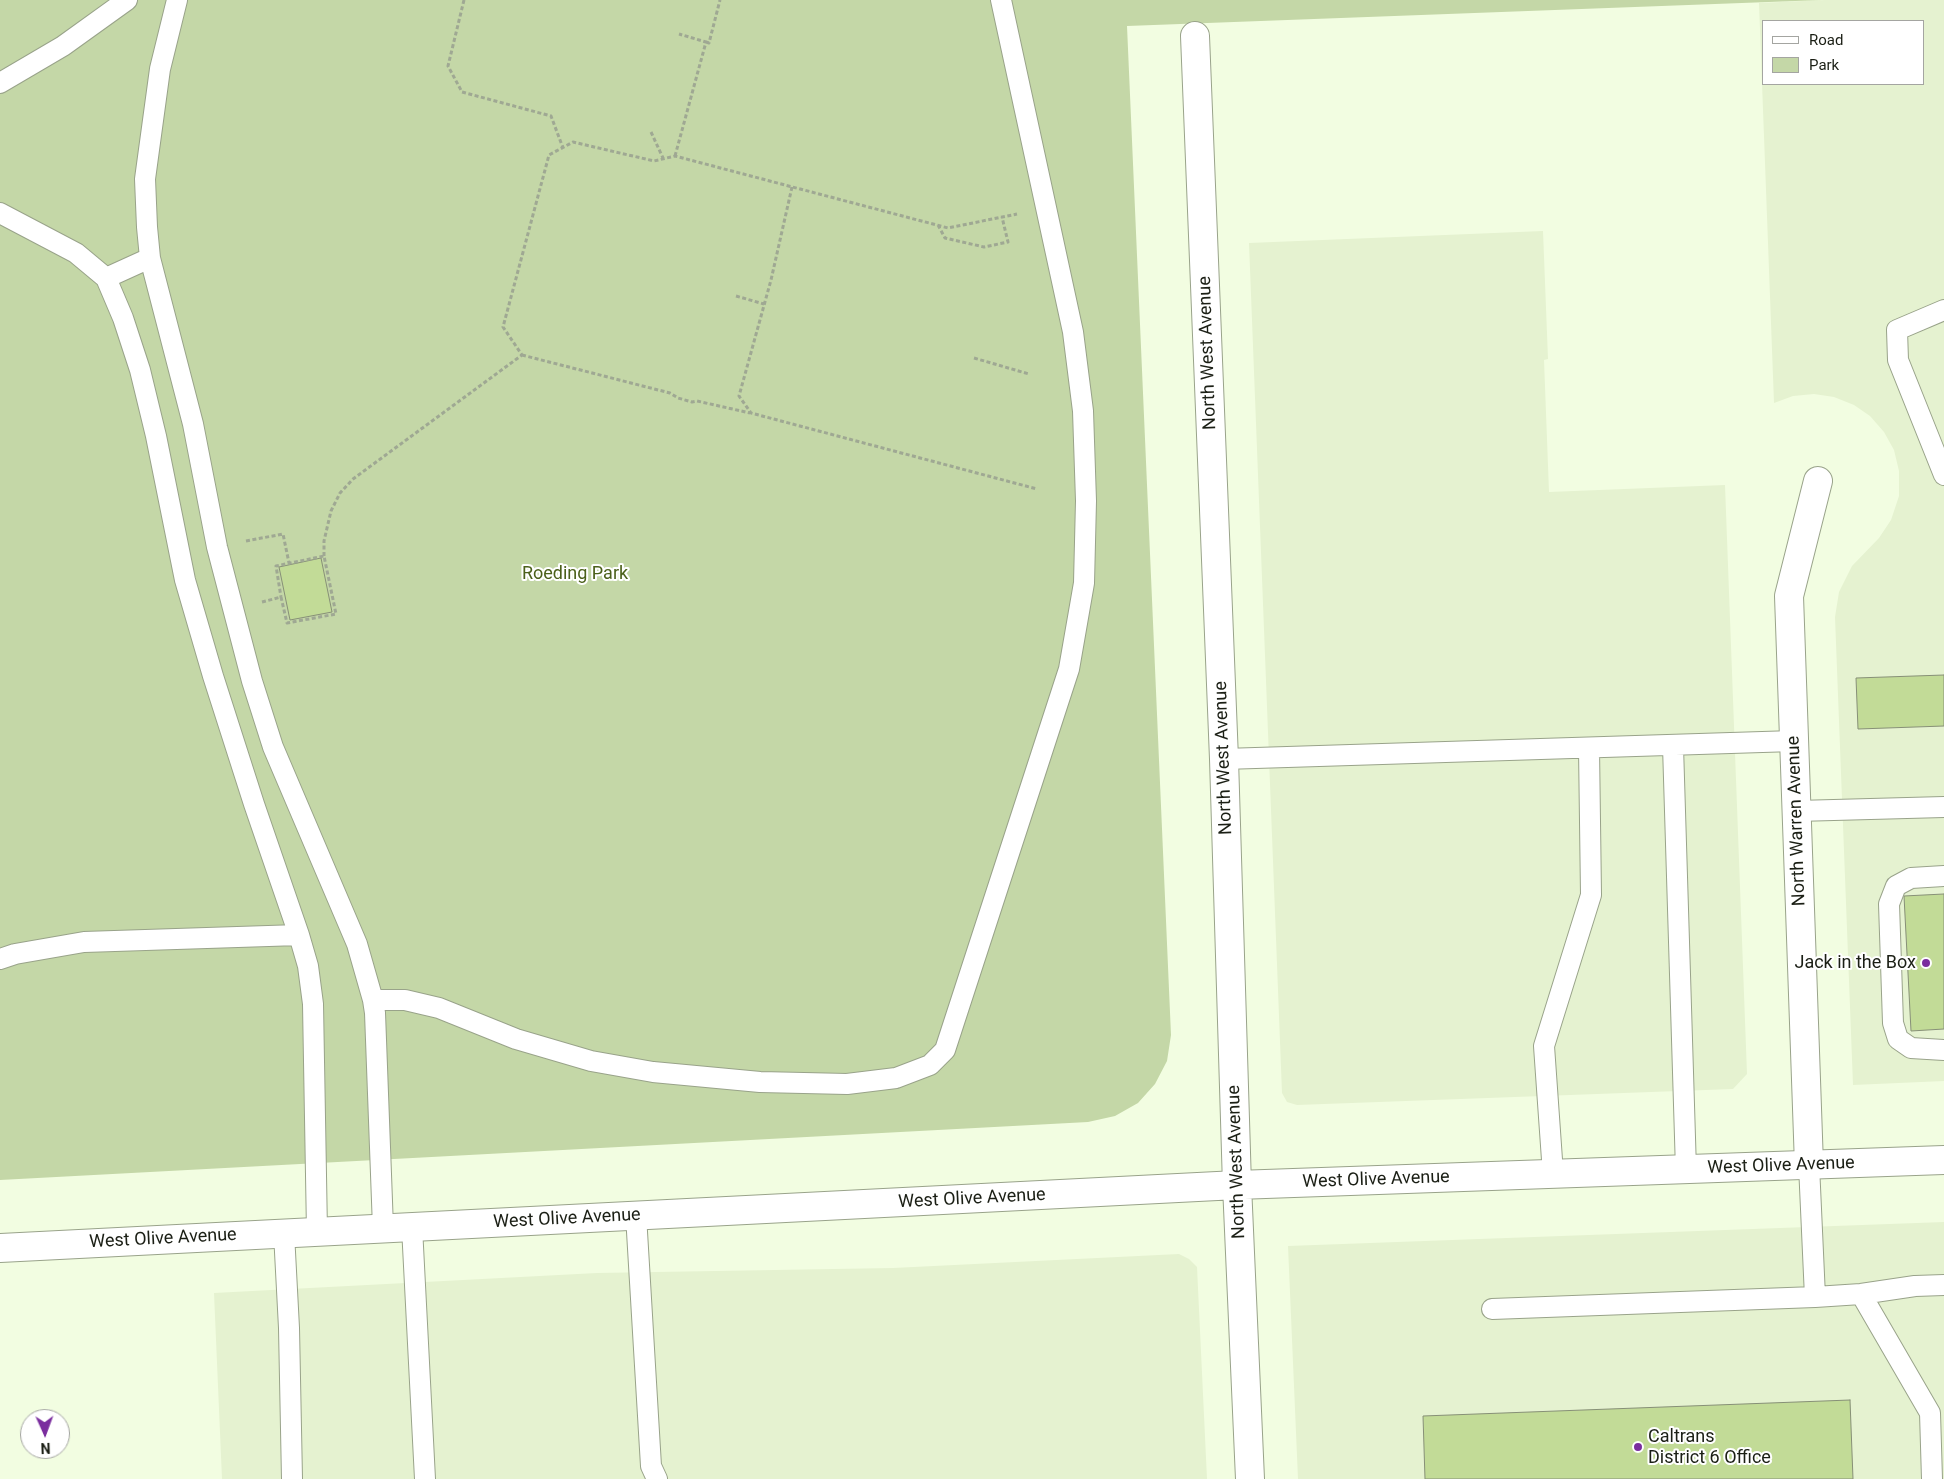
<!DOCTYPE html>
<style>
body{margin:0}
#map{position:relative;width:1944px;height:1479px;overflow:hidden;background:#f2fde1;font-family:Roboto,sans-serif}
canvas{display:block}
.legend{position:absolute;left:1762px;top:20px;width:162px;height:65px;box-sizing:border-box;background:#fff;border:1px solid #a4a5a1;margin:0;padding:6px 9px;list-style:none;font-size:15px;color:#1b1f15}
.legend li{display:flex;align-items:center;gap:10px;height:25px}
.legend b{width:25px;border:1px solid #a4a5a1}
.north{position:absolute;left:20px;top:1409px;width:50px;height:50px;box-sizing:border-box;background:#fff;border:1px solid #a4a5a1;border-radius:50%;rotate:178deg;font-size:14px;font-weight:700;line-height:20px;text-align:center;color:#1b1f15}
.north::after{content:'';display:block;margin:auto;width:18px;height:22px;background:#7a2d9e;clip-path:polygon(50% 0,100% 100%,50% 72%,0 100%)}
</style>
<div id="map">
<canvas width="1944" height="1479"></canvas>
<ul class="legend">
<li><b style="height:6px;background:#fff"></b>Road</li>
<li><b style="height:14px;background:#c4d7a7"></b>Park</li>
</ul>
<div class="north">N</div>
</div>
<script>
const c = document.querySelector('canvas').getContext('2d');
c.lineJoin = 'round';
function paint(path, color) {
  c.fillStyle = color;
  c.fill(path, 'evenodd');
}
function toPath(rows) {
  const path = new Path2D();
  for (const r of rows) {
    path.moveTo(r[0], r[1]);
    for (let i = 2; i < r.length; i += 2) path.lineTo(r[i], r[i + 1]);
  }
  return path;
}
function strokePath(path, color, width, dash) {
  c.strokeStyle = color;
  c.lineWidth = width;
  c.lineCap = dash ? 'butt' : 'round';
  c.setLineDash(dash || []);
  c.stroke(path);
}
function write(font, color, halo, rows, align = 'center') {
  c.font = font + ' Roboto,sans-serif';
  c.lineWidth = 4;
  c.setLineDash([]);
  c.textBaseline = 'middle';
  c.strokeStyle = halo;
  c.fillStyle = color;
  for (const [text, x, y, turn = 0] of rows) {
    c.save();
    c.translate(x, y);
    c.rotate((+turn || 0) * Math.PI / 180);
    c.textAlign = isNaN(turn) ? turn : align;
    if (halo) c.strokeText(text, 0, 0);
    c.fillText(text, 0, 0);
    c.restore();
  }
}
paint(toPath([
 [1825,0,1944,0,1944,1081,1853,1085,1835,617,1839,592,1852,566,1879,538,1891,520,1899,496,1899,471,1894,450,1884,432,1870,416,1854,405,1834,397,1814,394,1793,396,1774,403,1759,3],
 [1763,21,1923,21,1923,84,1763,84],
 [1543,231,1548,359,1544,360,1549,492,1725,485,1747,1074,1733,1089,1297,1105,1287,1102,1282,1093,1249,243],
 [1944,1222,1944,1479,1298,1479,1288,1246],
 [1179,1254,1189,1259,1197,1267,1207,1479,222,1479,214,1293,597,1273,893,1268]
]), '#e5f2d0');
paint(toPath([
 [0,0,1822,0,1127,26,1171,1035,1167,1061,1155,1084,1138,1103,1115,1116,1088,1122,0,1180]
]), '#c4d7a7');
const building = toPath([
 [321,558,332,612,290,620,279,567,321,558],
 [1944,675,1944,726,1858,729,1856,678,1944,675],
 [1944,894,1944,1029,1911,1031,1904,896,1944,894],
 [1850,1400,1853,1479,1425,1479,1423,1416,1850,1400]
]);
paint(building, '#c2db97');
strokePath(building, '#879077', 1);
const service = toPath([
 [177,0,160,69,145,179,147,227,150,258,193,424,217,547,252,681,273,747,357,944,373,1000,375,1013,383,1228],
 [0,83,63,46,127,0],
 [0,213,76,253,106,278,150,258],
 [106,278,123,318,140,370,156,436,185,580,213,676,254,804,299,935,308,966,313,1004,317,1232],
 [1944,310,1897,330,1898,360,1944,475],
 [1673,746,1686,1170],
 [1224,759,1794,741],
 [1797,811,1944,807],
 [1944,876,1911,878,1896,886,1889,904,1893,1023,1898,1039,1911,1048,1944,1050],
 [0,959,15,954,84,942,299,935],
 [373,1000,405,1000,439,1008,516,1039,591,1061,653,1072,760,1082,847,1084,896,1078,930,1065,945,1050,1069,669,1084,583,1086,501,1083,411,1073,332,1001,0],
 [1553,1174,1544,1046,1591,895,1589,748],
 [636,1215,651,1466,657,1479],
 [412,1227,425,1479],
 [284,1233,289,1328,292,1479],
 [1861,1294,1930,1413,1932,1479],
 [1815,1297,1861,1294,1915,1286,1944,1285],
 [1492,1309,1815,1297,1809,1165]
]);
const minor = toPath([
 [1195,36,1224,759,1237,1185],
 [1809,1165,1789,596,1818,481]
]);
const secondary = toPath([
 [1237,1185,1250,1479],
 [0,1248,1237,1185,1944,1160]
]);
strokePath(service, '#99a38a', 22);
strokePath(minor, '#99a38a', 30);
strokePath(secondary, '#99a38a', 30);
strokePath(toPath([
 [464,0,448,66,462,92,551,116,563,148],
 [706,42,709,43,720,0],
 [651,132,663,158],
 [675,156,706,42,679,34],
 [792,187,771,280,739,396,751,413,1037,489],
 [938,225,945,238,984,247,1008,242,1002,217],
 [736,296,764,304],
 [522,355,670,393,678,398,692,402,697,401,750,413],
 [974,358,1029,374],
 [246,541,283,534,289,563],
 [324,556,324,541,331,511,340,493,353,479,522,355,503,327,549,155,573,142,654,161,675,156,948,228,1017,214],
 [262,602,281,597,287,623,336,614,324,556,276,566,281,597]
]), '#9fa893', 3, [4, 2.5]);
strokePath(service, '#fff', 20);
strokePath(minor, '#fff', 28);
strokePath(secondary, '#fff', 28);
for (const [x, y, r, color] of [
 [1926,963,5,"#7a2d9e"],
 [1638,1447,5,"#7a2d9e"]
]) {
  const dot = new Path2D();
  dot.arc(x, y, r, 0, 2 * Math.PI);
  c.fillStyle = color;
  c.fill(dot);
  strokePath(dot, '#fff', 2);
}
write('18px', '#1b1f15', '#fff', [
 ["North West Avenue",1208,353,-92],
 ["North West Avenue",1224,758,-92],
 ["North Warren Avenue",1797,821,-92],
 ["North West Avenue",1237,1162,-92],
 ["West Olive Avenue",1781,1166,-2],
 ["West Olive Avenue",1376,1180,-2],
 ["West Olive Avenue",972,1199,-3],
 ["West Olive Avenue",567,1219,-3],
 ["West Olive Avenue",163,1239,-3]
]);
write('18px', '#4b601a', '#fff', [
 ["Roeding Park",575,574]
]);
write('18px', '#1b1f15', '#fff', [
 ["Jack in the Box",1916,963],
 ["Caltrans",1648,1437,"left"],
 ["District 6 Office",1648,1458,"left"]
], 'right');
</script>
